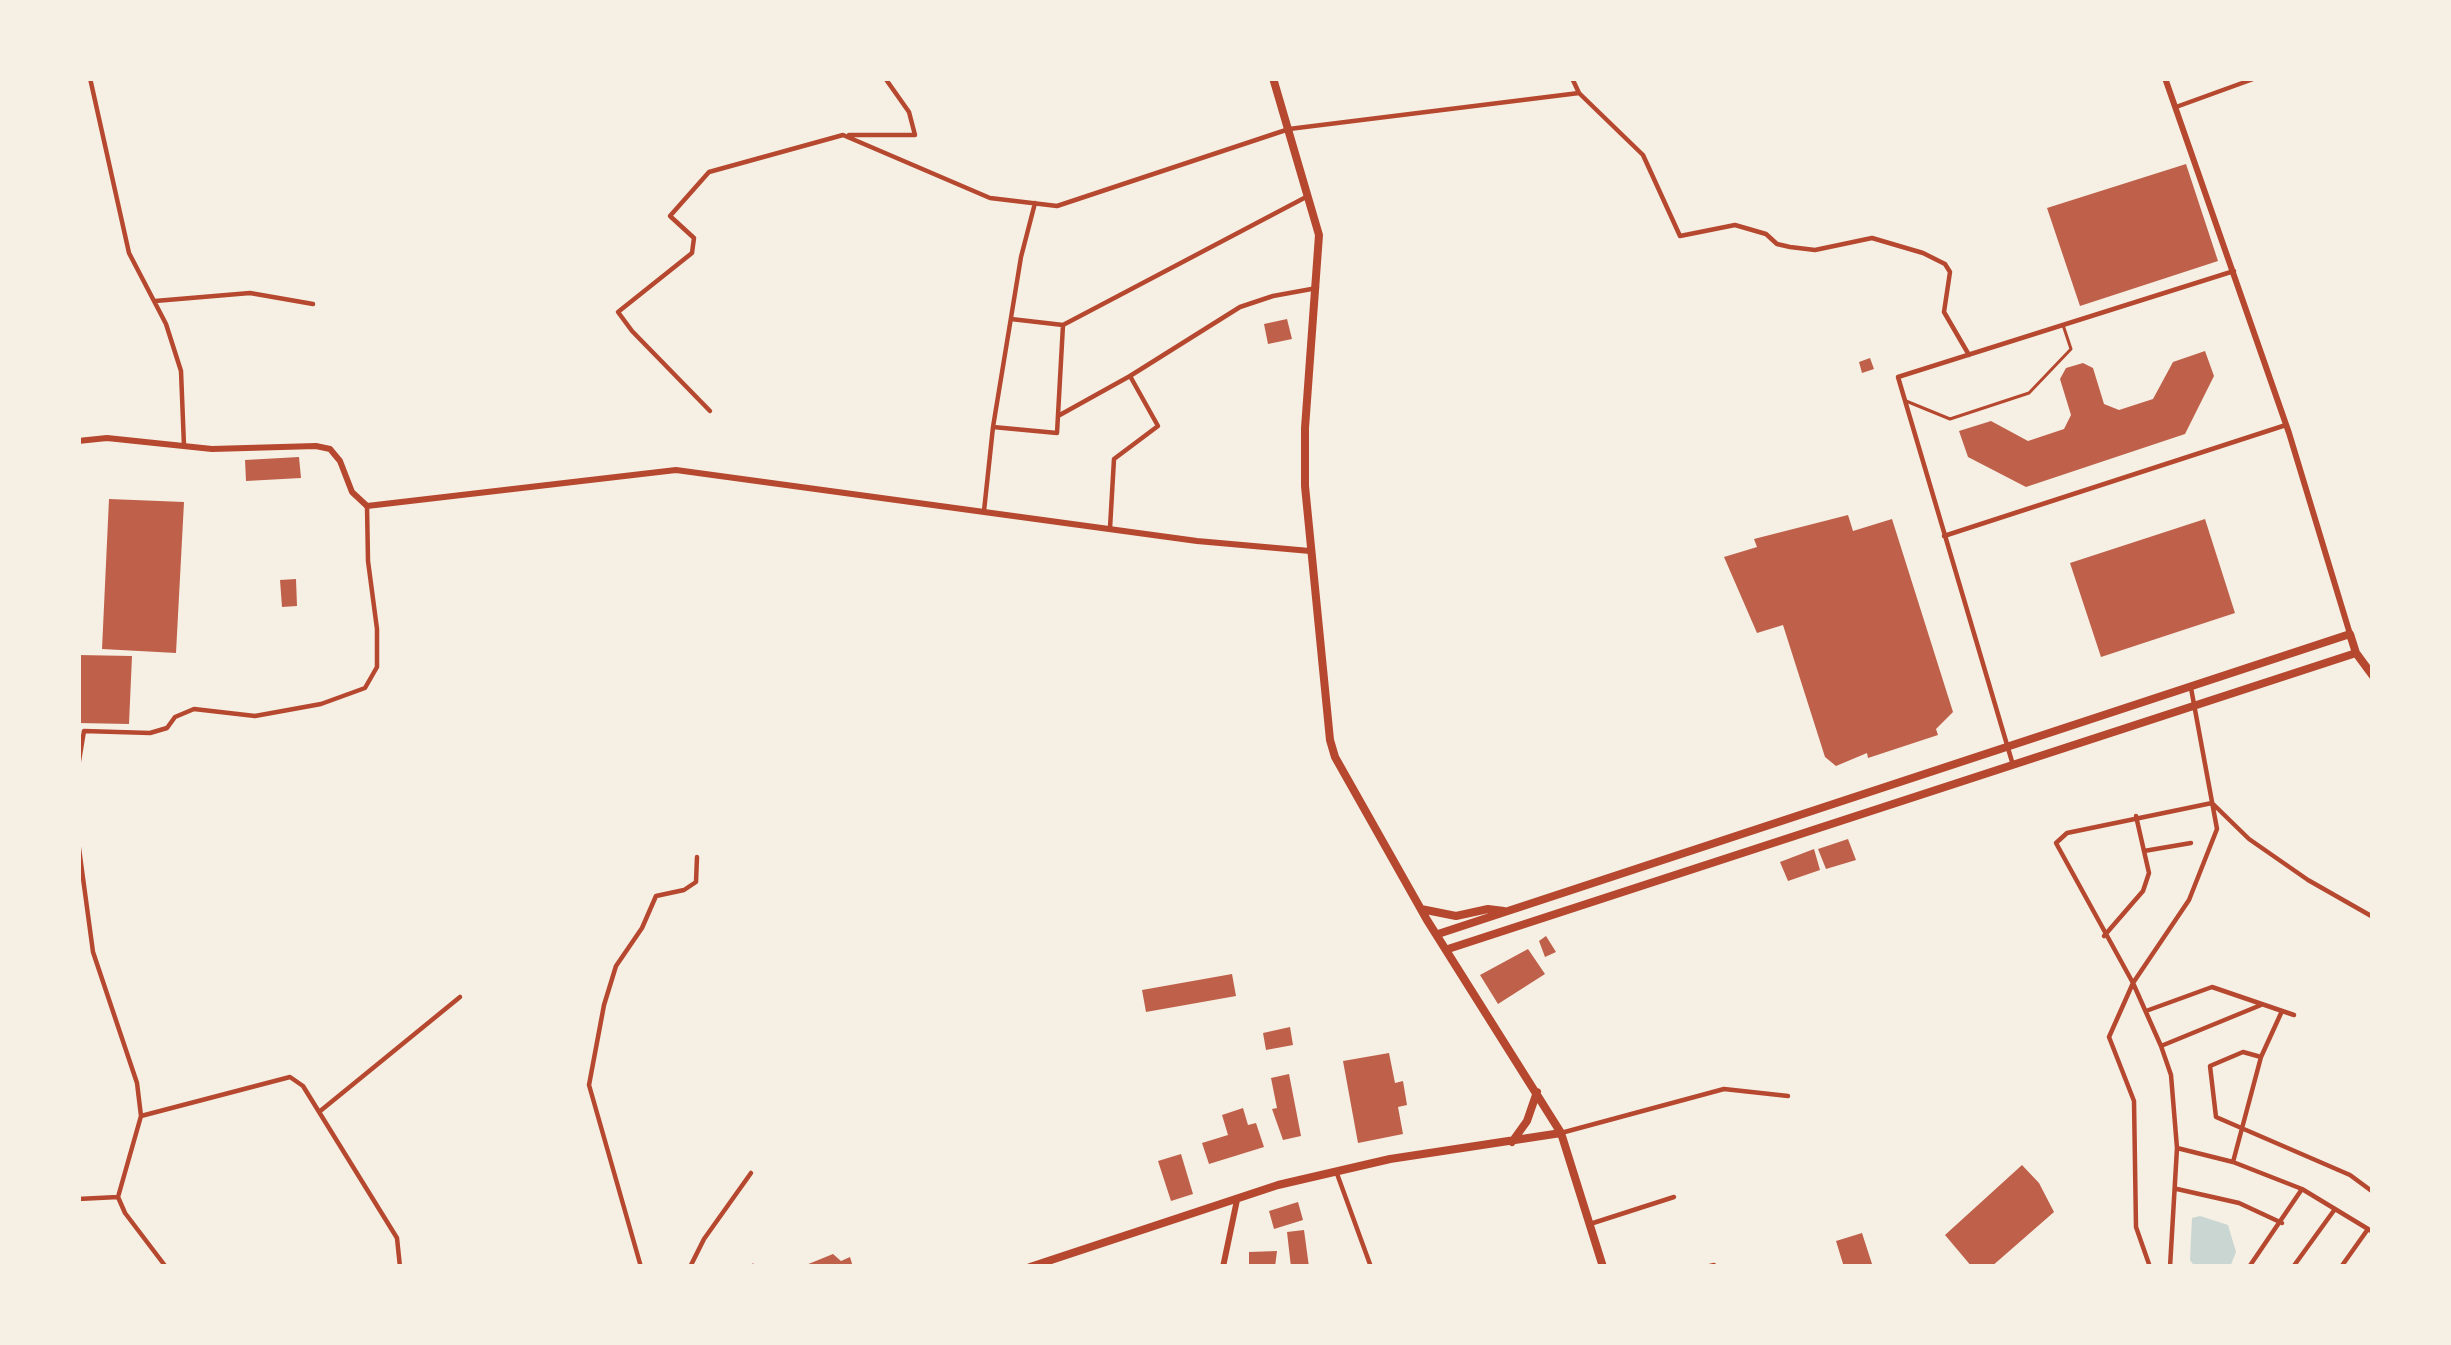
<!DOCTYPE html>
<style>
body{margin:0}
#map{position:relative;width:2451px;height:1345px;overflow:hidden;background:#f6efe4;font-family:"Exo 2",sans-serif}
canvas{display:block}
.frame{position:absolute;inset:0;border:81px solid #f6efe4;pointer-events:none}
</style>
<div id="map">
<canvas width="2451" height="1345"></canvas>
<div class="frame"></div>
</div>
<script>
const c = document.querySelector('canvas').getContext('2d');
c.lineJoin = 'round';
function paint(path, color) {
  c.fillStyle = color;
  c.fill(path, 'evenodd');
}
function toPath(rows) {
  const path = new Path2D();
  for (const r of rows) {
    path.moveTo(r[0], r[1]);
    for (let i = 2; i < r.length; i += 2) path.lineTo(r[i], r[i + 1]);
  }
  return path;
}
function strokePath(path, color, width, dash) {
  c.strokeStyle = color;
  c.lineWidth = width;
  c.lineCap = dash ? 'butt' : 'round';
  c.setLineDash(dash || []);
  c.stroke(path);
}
paint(toPath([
 [2200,1216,2228,1225,2236,1252,2230,1267,2195,1267,2190,1260,2192,1218]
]), '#c9d6d2');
paint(toPath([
 [2186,164,2218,261,2080,306,2047,208],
 [1287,319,1292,339,1268,344,1264,324],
 [2205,351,2214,376,2185,434,2026,487,1968,457,1959,431,1991,421,2028,441,2064,429,2071,415,2060,379,2066,368,2083,363,2093,368,2104,404,2119,410,2153,399,2173,362],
 [1870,358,1874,369,1862,373,1859,362],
 [299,457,301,478,246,481,245,460],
 [109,499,184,502,176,653,102,649],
 [1848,515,1853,531,1892,519,1953,712,1936,729,1938,735,1868,758,1867,753,1836,766,1825,757,1783,625,1757,633,1724,557,1757,547,1754,539],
 [2205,519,2235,613,2101,657,2070,563],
 [296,579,297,606,282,607,280,580],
 [78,655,132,656,129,724,78,723],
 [1848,839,1856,860,1826,869,1818,849],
 [1814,849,1820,870,1788,881,1780,862],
 [1546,936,1556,952,1545,957,1539,941],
 [1528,949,1545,974,1498,1004,1480,975],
 [1232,974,1236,996,1146,1012,1142,990],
 [1290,1027,1293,1045,1266,1050,1263,1033],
 [1389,1053,1395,1083,1403,1081,1407,1105,1398,1107,1403,1134,1358,1143,1343,1061],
 [1289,1074,1301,1136,1283,1140,1272,1109,1277,1108,1271,1078],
 [1243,1108,1248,1125,1256,1123,1264,1147,1209,1164,1202,1143,1228,1135,1222,1115],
 [1181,1154,1193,1194,1171,1201,1158,1161],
 [2022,1165,2039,1183,2054,1212,1991,1267,1972,1267,1945,1235],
 [1298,1202,1303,1220,1274,1229,1269,1211],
 [1304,1230,1309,1267,1291,1267,1287,1232],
 [1862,1233,1873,1267,1844,1267,1836,1241],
 [1277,1251,1275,1267,1249,1267,1249,1252],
 [833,1254,841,1261,850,1257,853,1267,801,1267]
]), '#bf614a');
strokePath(toPath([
 [1906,401,1950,419,2029,393,2071,349,2063,325]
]), '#b5482f', 3);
strokePath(toPath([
 [90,78,129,253,166,324,181,371,184,446],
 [1572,78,1579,93],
 [2176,107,2256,78],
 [849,135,915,135,909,112,885,78],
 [155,301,250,293,313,304],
 [1011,319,1063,325,1308,196],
 [710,411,632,331,618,312,692,253,694,238,670,216,709,172,843,135,990,198,1057,206,1289,129,1579,93,1643,155,1680,236,1735,225,1766,234,1777,244,1790,247,1815,250,1872,238,1923,253,1945,264,1950,272,1944,312,1969,355],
 [1058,416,1130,376],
 [993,427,1057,433,1063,325],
 [984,511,993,427,1021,257,1035,203],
 [1110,528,1114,459,1158,426,1130,376,1240,307,1273,296,1317,288],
 [1944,536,2286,425],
 [2013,765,1898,377,2234,271],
 [78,767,84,731,150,733,167,728,175,717,194,709,255,716,321,704,365,688,377,667,377,629,368,561,367,506],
 [78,841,93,952,137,1083,141,1116,118,1197,125,1213,166,1267],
 [2144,851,2191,843],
 [2373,917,2308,880,2249,839,2212,803,2067,833,2056,843,2133,983,2161,1046,2171,1075,2177,1148,2233,1162,2302,1189,2373,1232],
 [2104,936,2143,891,2149,873,2136,816],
 [2146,1011,2212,987,2294,1015],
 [2161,1046,2261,1005],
 [2261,1057,2243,1052,2210,1066,2216,1117,2350,1175,2373,1192],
 [319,1112,460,997],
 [141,1116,290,1077,303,1086,397,1238,400,1267],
 [1561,1133,1724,1089,1788,1096],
 [2233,1162,2261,1057,2282,1011],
 [1336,1171,1371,1267],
 [2177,1189,2239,1203,2282,1223],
 [78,1199,118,1197],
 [1590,1224,1674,1197],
 [641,1267,589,1085,604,1005,616,966,642,928,656,896,684,890,696,882,697,857],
 [690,1267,704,1239,751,1173],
 [752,1267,753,1266],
 [1706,1267,1714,1265],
 [2150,1267,2136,1227,2134,1101,2109,1037,2133,983,2189,900,2217,829,2191,688],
 [2170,1267,2177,1148],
 [2249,1267,2302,1189],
 [2293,1267,2335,1209],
 [2341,1267,2368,1229]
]), '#b5482f', 4.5);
strokePath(toPath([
 [2165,78,2289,433,2350,634],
 [78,441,107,438,212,449,316,446,330,449,340,461,352,492,367,506,676,470,1197,541,1310,551],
 [1223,1267,1237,1200]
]), '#b5482f', 6);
strokePath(toPath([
 [1273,78,1319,235,1305,428,1305,486,1330,740,1335,757,1427,920,1561,1133,1603,1267],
 [1421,909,1456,916,1488,909,1504,911],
 [1438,934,2350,634,2356,653,2373,676],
 [1448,949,2356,653],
 [1512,1142,1527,1121,1537,1092],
 [1030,1267,1278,1185,1390,1159,1561,1133]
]), '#b5482f', 8);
</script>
